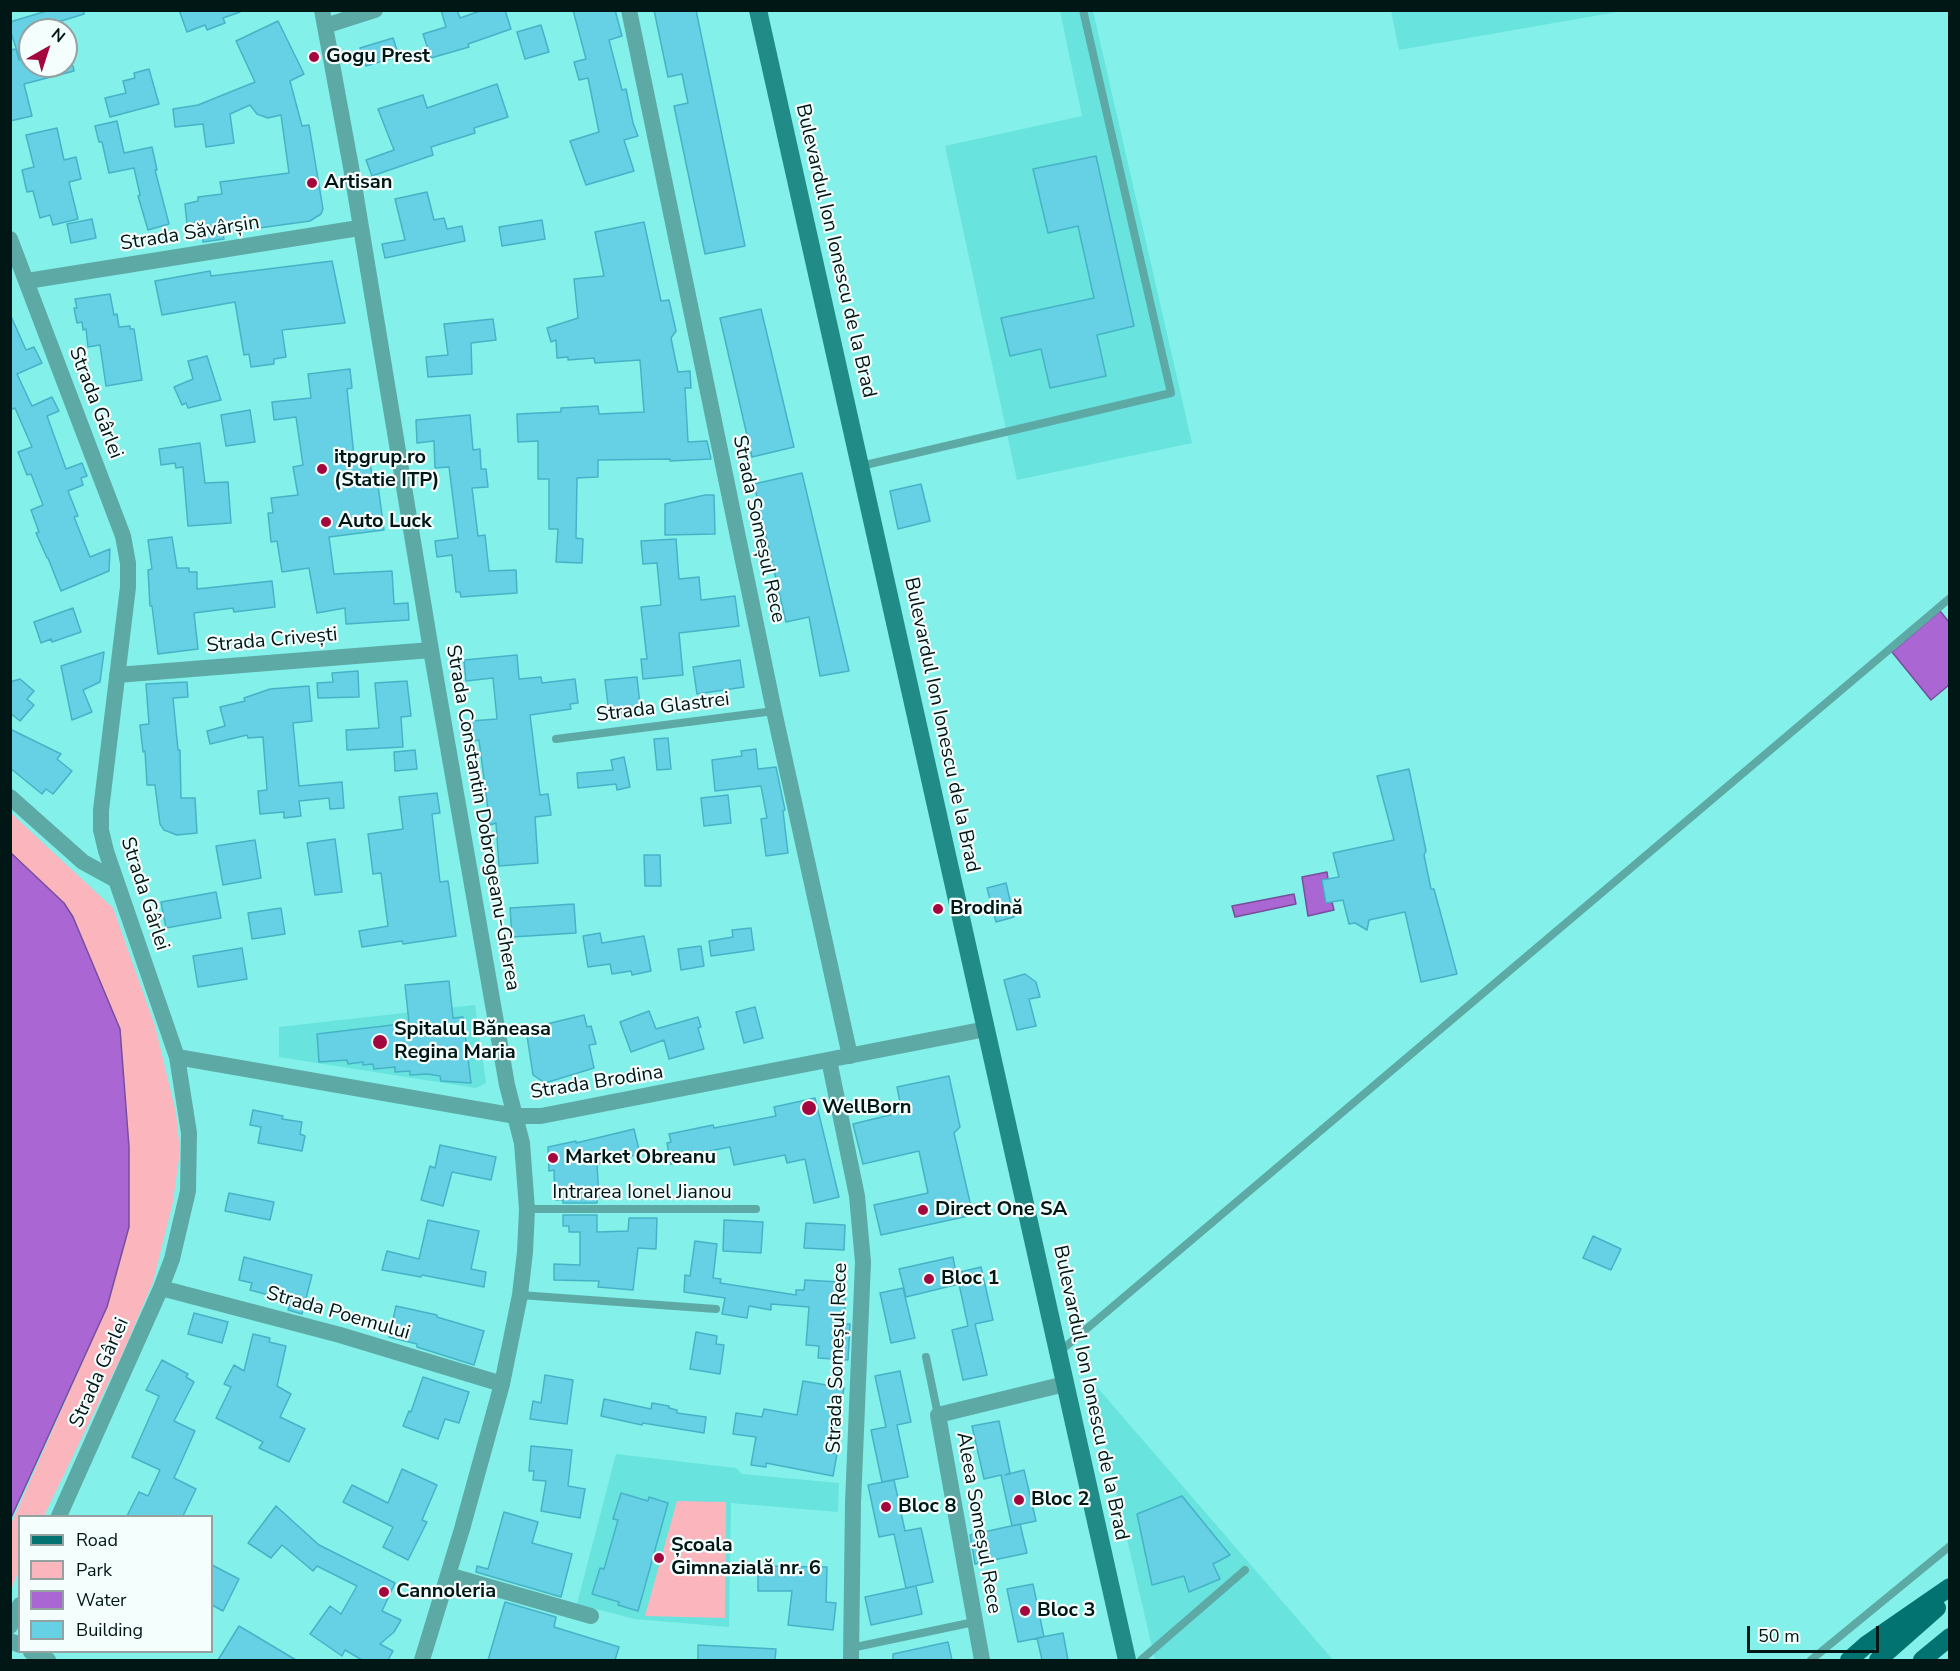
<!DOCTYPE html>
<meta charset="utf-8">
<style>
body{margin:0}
#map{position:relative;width:1960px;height:1671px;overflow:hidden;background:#83f0ea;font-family:"Nunito Sans",sans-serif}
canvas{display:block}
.frame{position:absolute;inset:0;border:12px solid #011716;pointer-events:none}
.legend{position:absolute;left:18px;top:1515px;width:195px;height:138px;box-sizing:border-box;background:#f4fefd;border:2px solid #93a2a1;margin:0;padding:8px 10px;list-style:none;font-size:18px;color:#011716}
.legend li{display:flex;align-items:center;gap:12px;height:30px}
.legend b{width:30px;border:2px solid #93a2a1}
.north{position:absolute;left:18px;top:18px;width:60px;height:60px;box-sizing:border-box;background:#f4fefd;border:2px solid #93a2a1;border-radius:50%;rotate:39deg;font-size:16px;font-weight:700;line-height:24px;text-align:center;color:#011716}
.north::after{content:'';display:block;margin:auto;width:21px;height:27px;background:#a3073e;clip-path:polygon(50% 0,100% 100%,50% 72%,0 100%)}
.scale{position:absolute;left:1747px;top:1626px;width:132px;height:27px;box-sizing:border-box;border:3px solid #011716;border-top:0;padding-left:8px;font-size:18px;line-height:21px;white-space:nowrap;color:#011716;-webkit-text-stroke:4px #f4fefd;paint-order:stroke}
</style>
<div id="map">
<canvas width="1960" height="1671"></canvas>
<div class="frame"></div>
<ul class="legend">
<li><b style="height:8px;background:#027370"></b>Road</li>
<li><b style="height:16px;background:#fbb5bd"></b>Park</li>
<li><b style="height:16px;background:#aa66d3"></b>Water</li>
<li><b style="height:16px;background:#66d0e4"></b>Building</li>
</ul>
<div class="north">N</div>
<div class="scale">50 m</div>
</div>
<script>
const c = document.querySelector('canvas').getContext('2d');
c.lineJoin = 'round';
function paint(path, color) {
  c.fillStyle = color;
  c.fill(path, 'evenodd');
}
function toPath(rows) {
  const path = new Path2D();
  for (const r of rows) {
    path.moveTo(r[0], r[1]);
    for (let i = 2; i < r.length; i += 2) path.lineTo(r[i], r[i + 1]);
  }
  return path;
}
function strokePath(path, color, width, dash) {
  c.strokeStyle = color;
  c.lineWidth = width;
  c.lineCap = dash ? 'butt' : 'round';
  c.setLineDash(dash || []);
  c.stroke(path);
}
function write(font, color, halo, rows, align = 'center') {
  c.font = font + ' "Nunito Sans",sans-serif';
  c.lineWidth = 4.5;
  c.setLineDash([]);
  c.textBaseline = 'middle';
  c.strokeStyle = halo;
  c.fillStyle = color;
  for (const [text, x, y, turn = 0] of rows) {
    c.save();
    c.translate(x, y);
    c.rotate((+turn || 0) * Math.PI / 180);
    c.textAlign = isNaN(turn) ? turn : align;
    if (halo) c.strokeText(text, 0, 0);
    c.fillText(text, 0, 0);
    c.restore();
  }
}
paint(toPath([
 [1060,11,1093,11,1192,443,1017,480,945,146,1082,116],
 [1391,11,1391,10,1623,11,1399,50],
 [475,1005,486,1083,476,1088,279,1057,279,1027],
 [1090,1379,1333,1660,1155,1660],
 [616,1454,736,1468,742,1474,839,1483,838,1512,731,1503,729,1627,635,1619,577,1604]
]), '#68e3dd');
paint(toPath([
 [11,813,113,908,155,1026,176,1113,180,1151,173,1202,153,1282,120,1359,44,1516,20,1516,19,1570,11,1590,11,1524,107,1307,129,1227,129,1147,120,1029,64,903,11,853],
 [677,1501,726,1502,725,1618,645,1616]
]), '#fbb5bd');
const water = toPath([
 [1940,611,1949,622,1949,685,1931,700,1892,652,1940,611],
 [11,853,64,903,73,917,120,1029,129,1147,129,1227,107,1307,11,1518,11,853],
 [1327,872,1328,879,1322,880,1324,890,1326,903,1332,902,1334,910,1308,916,1302,877,1327,872],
 [1294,894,1296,904,1235,917,1232,906,1294,894]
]);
paint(water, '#aa66d3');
strokePath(water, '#774e9a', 1.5);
const building = toPath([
 [50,10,84,10,84,14,45,26,46,30,30,30,30,66,73,66,74,71,24,84,32,116,10,121,10,50,16,49,19,60,20,60,10,30,10,22,50,10],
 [179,10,240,10,240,12,223,18,225,23,207,30,205,25,187,32,179,10],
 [441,10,457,10,460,18,483,10,505,10,511,29,468,44,469,47,431,58,423,34,446,27,441,10],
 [573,10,615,10,622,36,609,40,622,90,626,89,633,123,638,136,624,140,634,171,586,185,570,141,599,132,588,78,579,80,574,62,586,59,573,10],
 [654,10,696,10,745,246,705,254,674,106,688,103,682,74,668,77,654,10],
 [278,21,304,74,290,81,302,126,309,125,323,209,321,214,310,221,223,233,224,239,203,242,201,221,187,224,185,204,198,201,198,197,222,194,220,182,289,173,281,115,268,118,257,114,250,105,230,114,234,143,206,147,203,124,175,127,173,109,198,105,255,82,236,41,278,21],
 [541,25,549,52,525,59,517,32,541,25],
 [393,38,399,56,366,66,360,48,393,38],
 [149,69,159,104,110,117,105,98,126,93,123,81,135,78,134,73,149,69],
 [497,84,508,117,474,128,475,133,431,147,433,155,372,176,366,160,394,150,378,109,423,95,427,108,497,84],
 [117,121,124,153,152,147,157,170,155,170,169,224,148,230,138,196,140,195,134,168,109,173,102,142,99,142,95,126,117,121],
 [57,128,64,160,76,157,81,179,69,182,78,219,53,225,50,215,40,218,33,191,27,192,22,170,34,167,26,135,57,128],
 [1096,156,1134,326,1097,335,1106,376,1050,388,1041,349,1010,356,1001,318,1094,298,1078,226,1048,233,1033,169,1096,156],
 [427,192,434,220,444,218,447,229,462,226,465,241,385,258,382,244,405,240,395,199,427,192],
 [92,219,96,238,71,243,67,224,92,219],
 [542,220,545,239,502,246,499,227,542,220],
 [644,222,661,301,669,300,676,331,671,338,678,372,690,371,691,388,685,388,688,442,707,441,711,459,670,461,670,459,598,460,598,477,577,478,576,538,583,539,582,563,556,562,558,529,549,529,549,479,538,479,538,441,518,442,517,414,561,412,561,408,598,406,599,414,644,412,640,360,595,363,594,358,568,360,568,357,557,358,556,340,551,342,547,328,578,318,574,279,604,276,595,232,644,222],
 [332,261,345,323,282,330,286,357,274,359,274,364,251,367,249,354,244,355,235,302,162,315,155,281,210,271,211,276,332,261],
 [110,294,114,315,117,314,119,327,130,326,130,329,134,329,142,380,106,386,100,345,88,347,86,329,83,330,82,322,77,323,74,308,77,308,75,299,110,294],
 [761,309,794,447,752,457,720,318,761,309],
 [10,314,26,350,34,347,42,363,17,374,32,406,52,397,59,411,47,416,66,469,82,463,87,476,81,478,83,485,68,491,78,516,74,517,90,557,110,549,109,571,61,591,48,558,47,558,36,533,39,532,31,510,43,505,31,474,27,475,18,452,32,447,15,408,10,410,10,314],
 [493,319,496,340,471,343,472,374,428,377,426,357,448,355,444,324,493,319],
 [207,356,221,400,188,408,186,403,182,405,174,387,193,379,188,361,207,356],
 [350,369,352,388,347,389,354,456,368,453,374,485,378,485,384,530,329,537,334,574,392,571,394,604,408,603,409,620,346,624,345,608,317,613,309,568,282,572,277,541,271,542,268,513,273,513,271,498,298,495,293,467,303,465,296,417,274,420,272,402,311,398,308,374,350,369],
 [250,410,255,442,226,446,221,415,250,410],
 [470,415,473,450,480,449,481,469,486,469,488,487,472,488,478,536,485,535,489,571,516,570,517,593,461,597,460,592,456,592,452,555,437,557,435,541,458,538,449,467,435,468,434,441,417,443,416,420,470,415],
 [200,443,205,483,228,482,231,523,188,526,183,467,176,468,175,463,161,465,159,449,200,443],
 [802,473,849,671,820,676,809,617,786,622,754,484,802,473],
 [921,484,930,521,898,529,890,491,921,484],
 [705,495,714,495,715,534,665,535,665,504,705,495],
 [172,537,177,568,189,568,189,572,197,572,197,589,272,581,275,607,234,612,233,608,194,613,198,649,158,654,152,606,150,606,148,570,152,569,148,540,172,537],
 [676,539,679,579,699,577,701,600,735,596,739,626,679,633,683,675,643,679,641,659,647,659,641,607,661,605,657,563,643,564,641,541,676,539],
 [73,608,81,632,52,642,51,639,41,643,34,622,73,608],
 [104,652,100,682,83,690,92,712,72,720,61,666,104,652],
 [517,655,519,679,541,677,542,683,575,679,578,703,570,704,571,709,530,715,540,795,548,794,551,815,535,817,538,863,499,866,496,823,490,825,479,740,473,741,471,721,497,719,493,678,466,681,464,660,517,655],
 [740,660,744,687,697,694,693,667,740,660],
 [358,671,359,697,318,698,317,683,333,682,332,673,358,671],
 [637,677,640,705,628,714,609,714,605,680,637,677],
 [20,679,34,691,27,699,34,705,20,721,10,713,10,682,20,679],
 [407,681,411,716,401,717,403,747,347,750,346,730,379,728,375,683,407,681],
 [187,682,188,697,173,698,178,750,180,750,181,798,195,798,197,833,177,835,164,830,160,824,155,785,147,785,145,751,143,752,140,725,149,724,146,684,187,682],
 [309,686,312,721,293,723,299,786,342,782,344,808,330,809,329,798,299,801,301,816,284,818,284,812,260,814,258,791,267,790,263,737,248,738,247,735,210,744,207,731,225,726,220,707,245,701,244,698,270,689,309,686],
 [10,729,61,754,57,759,72,771,53,794,46,789,42,794,10,768,10,729],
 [668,738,671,769,657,770,654,739,668,738],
 [756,749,758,769,776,767,785,810,783,811,788,853,766,856,761,819,767,818,761,786,715,791,712,760,742,756,741,751,756,749],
 [415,750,417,769,395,771,394,752,415,750],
 [624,757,630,787,617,790,616,784,578,788,577,773,613,770,611,760,624,757],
 [1409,769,1426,851,1424,855,1431,889,1434,889,1457,974,1421,982,1405,912,1369,920,1367,930,1355,923,1349,924,1343,900,1326,903,1322,880,1339,877,1333,853,1394,840,1377,776,1409,769],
 [437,793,440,813,432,814,440,882,448,881,456,936,403,944,402,941,362,947,359,931,388,926,381,873,373,874,368,834,403,829,399,797,437,793],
 [728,795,731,823,704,826,701,798,728,795],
 [335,839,342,892,315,895,307,843,335,839],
 [255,840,261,878,223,885,216,846,255,840],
 [644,855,660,855,661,886,645,886,644,855],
 [1006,883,1014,917,996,922,987,888,1006,883],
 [216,892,221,918,166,928,161,902,216,892],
 [574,904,576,933,512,937,510,908,574,904],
 [281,908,285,934,252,939,248,913,281,908],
 [751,928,754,950,711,956,709,941,733,937,732,930,751,928],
 [600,933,602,943,644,936,651,971,632,975,631,971,612,974,610,964,588,967,583,936,600,933],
 [701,946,704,966,681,970,678,949,701,946],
 [242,948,247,979,198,987,193,956,242,948],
 [1025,974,1036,982,1040,997,1029,999,1036,1026,1017,1030,1004,980,1025,974],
 [449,981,453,1018,463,1017,471,1083,441,1081,440,1076,427,1074,410,1075,410,1071,395,1072,395,1067,374,1069,373,1064,363,1065,363,1062,348,1064,347,1060,319,1062,317,1034,409,1023,405,985,449,981],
 [755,1007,763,1038,744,1043,736,1012,755,1007],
 [649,1011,656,1029,698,1017,701,1027,698,1028,704,1049,669,1059,664,1040,631,1052,620,1022,649,1011],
 [584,1015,587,1027,591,1026,596,1044,589,1045,594,1068,545,1083,533,1075,526,1029,584,1015],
 [949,1076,960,1127,954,1133,973,1215,881,1235,874,1205,928,1193,919,1151,863,1164,853,1124,902,1112,897,1087,949,1076],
 [815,1098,839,1197,814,1203,805,1159,787,1163,785,1155,734,1165,730,1147,684,1156,685,1161,671,1164,667,1143,671,1142,669,1134,713,1125,714,1128,776,1116,774,1107,815,1098],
 [253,1110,283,1116,282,1119,302,1122,300,1134,305,1136,302,1151,258,1143,261,1127,250,1125,253,1110],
 [634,1129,640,1154,597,1164,599,1198,597,1198,597,1203,563,1203,563,1200,555,1200,554,1170,549,1171,548,1147,576,1141,576,1143,634,1129],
 [440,1145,496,1157,491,1180,452,1172,443,1206,421,1200,430,1166,435,1168,440,1145],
 [229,1193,274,1202,270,1220,225,1211,229,1193],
 [563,1215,597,1215,597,1232,628,1231,629,1218,657,1218,656,1249,638,1248,633,1290,598,1287,599,1281,554,1280,554,1264,580,1265,580,1232,569,1232,569,1226,563,1226,563,1215],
 [428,1220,479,1231,471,1269,486,1272,484,1287,422,1275,421,1277,382,1270,387,1251,419,1259,428,1220],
 [724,1220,763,1222,761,1253,723,1251,724,1220],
 [806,1223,845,1225,844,1250,804,1248,806,1223],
 [1593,1236,1621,1249,1611,1270,1583,1258,1593,1236],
 [695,1241,717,1244,713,1278,721,1279,720,1283,796,1295,796,1290,804,1290,805,1280,839,1282,839,1288,846,1289,844,1324,850,1324,848,1360,818,1358,819,1346,806,1345,809,1307,771,1304,771,1310,749,1306,747,1318,722,1314,725,1298,684,1292,685,1275,690,1276,695,1241],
 [244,1257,312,1275,302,1314,288,1310,291,1301,250,1290,252,1283,239,1280,244,1257],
 [953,1257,956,1273,981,1267,993,1320,975,1324,987,1375,963,1380,952,1330,968,1326,959,1284,906,1297,899,1269,953,1257],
 [903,1288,915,1338,891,1343,880,1293,903,1288],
 [396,1306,437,1315,437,1317,484,1331,474,1365,417,1347,417,1344,389,1337,396,1306],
 [194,1313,228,1322,222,1343,188,1334,194,1313],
 [696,1332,717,1336,716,1344,724,1345,720,1374,690,1369,696,1332],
 [253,1334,270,1338,269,1342,286,1346,277,1386,291,1394,280,1417,305,1429,289,1462,259,1448,263,1442,216,1418,231,1387,224,1384,234,1365,244,1371,253,1334],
 [162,1360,188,1374,186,1377,194,1382,174,1421,195,1431,174,1478,196,1489,183,1516,127,1516,139,1492,148,1496,160,1470,132,1457,159,1396,146,1390,162,1360],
 [900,1371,911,1422,897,1425,908,1477,882,1482,871,1430,886,1427,875,1376,900,1371],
 [545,1375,573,1380,567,1424,530,1419,533,1401,541,1403,545,1375],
 [423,1377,469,1392,459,1423,445,1419,438,1439,403,1426,409,1411,411,1412,423,1377],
 [803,1381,844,1388,832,1453,837,1454,833,1476,766,1463,766,1467,751,1465,756,1437,733,1434,736,1413,762,1417,764,1409,797,1415,803,1381],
 [604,1399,651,1409,652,1403,669,1406,669,1408,677,1410,677,1413,706,1417,704,1433,643,1423,642,1425,601,1416,604,1399],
 [999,1421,1010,1473,1005,1475,1024,1470,1036,1521,1012,1526,1001,1475,984,1479,972,1426,999,1421],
 [531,1446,572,1450,568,1486,585,1489,580,1518,541,1511,546,1481,533,1480,534,1471,529,1471,531,1446],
 [402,1469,437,1485,422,1520,427,1522,408,1560,383,1547,393,1527,343,1502,352,1485,388,1503,402,1469],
 [894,1480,905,1531,921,1528,933,1582,906,1588,894,1534,879,1537,868,1485,894,1480],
 [621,1493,648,1501,649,1497,668,1503,638,1611,618,1605,619,1602,592,1594,600,1568,604,1569,618,1520,613,1519,621,1493],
 [1182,1496,1230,1555,1213,1564,1220,1579,1189,1592,1184,1576,1152,1585,1137,1514,1182,1496],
 [276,1506,319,1545,395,1583,382,1611,401,1620,394,1632,380,1644,393,1651,388,1660,362,1660,345,1650,342,1656,310,1634,330,1606,341,1614,357,1586,317,1566,313,1571,282,1545,271,1558,248,1543,276,1506],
 [504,1512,538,1522,532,1543,572,1554,561,1597,476,1572,477,1566,488,1569,504,1512],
 [1020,1524,1027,1553,975,1564,970,1535,1020,1524],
 [212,1565,239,1579,223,1611,212,1605,212,1565],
 [758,1566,827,1567,826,1602,836,1603,833,1630,788,1625,792,1591,758,1591,758,1566],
 [1033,1584,1044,1637,1018,1642,1007,1589,1033,1584],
 [916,1586,922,1614,871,1625,865,1597,916,1586],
 [505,1602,556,1617,554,1627,619,1647,615,1660,488,1660,505,1602],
 [239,1626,296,1660,218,1660,239,1626],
 [1063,1633,1068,1660,1042,1660,1037,1638,1063,1633],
 [948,1642,952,1660,893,1660,893,1654,948,1642],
 [698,1645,776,1649,775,1660,698,1660,698,1645]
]);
paint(building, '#66d0e4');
strokePath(building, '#45b3c6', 1.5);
strokePath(toPath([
 [861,466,1171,393,1083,10],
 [556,739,774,711],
 [527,1209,756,1209],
 [520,1295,716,1309],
 [1058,1353,1950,598],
 [926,1357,938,1415],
 [851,1648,974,1622],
 [1141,1660,1245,1570],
 [1811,1660,1950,1546]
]), '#5da9a5', 8);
strokePath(toPath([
 [322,10,351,167,431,650,507,1085,522,1143,527,1209,525,1252,520,1295,502,1384,462,1529,422,1660],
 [629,10,774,711,850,1056],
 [325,26,375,10],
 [10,239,123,536,128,563,128,587,101,810,101,830,106,851,177,1057,189,1133,188,1191,172,1259,161,1288,59,1516],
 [27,281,359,228],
 [117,675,431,650],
 [10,797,83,862,116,880],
 [177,1057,516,1116,541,1116,986,1029],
 [829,1060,857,1196,863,1262,853,1503,851,1660],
 [161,1288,340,1335,502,1384],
 [448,1575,591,1616],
 [10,1626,20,1605],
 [10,1641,20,1645],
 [31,1652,48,1660],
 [982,1660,938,1415,1065,1384]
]), '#5da9a5', 16);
strokePath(toPath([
 [758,10,1127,1660]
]), '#208b87', 18);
strokePath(toPath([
 [1849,1660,1866,1645,1950,1587],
 [1878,1660,1937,1608],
 [1922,1660,1950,1637]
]), '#027370', 18);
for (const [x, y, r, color] of [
 [314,57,6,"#a3073e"],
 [312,183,6,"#a3073e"],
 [322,469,6,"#a3073e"],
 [326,522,6,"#a3073e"],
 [938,909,6,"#a3073e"],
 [380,1042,8,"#a3073e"],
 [809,1108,8,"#a3073e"],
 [553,1158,6,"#a3073e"],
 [923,1210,6,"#a3073e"],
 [929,1279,6,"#a3073e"],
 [1019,1500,6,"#a3073e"],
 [886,1507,6,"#a3073e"],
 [659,1558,6,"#a3073e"],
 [384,1592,6,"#a3073e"],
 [1025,1611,6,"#a3073e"]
]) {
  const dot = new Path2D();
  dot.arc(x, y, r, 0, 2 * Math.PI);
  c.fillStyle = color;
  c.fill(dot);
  strokePath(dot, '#f4fefd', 2);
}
write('bold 20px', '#011716', '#f4fefd', [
 ["Gogu Prest",326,57],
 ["Artisan",324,183],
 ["itpgrup.ro",334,458],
 ["(Statie ITP)",334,481],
 ["Auto Luck",338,522],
 ["Brodină",950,909],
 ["Spitalul Băneasa",394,1030],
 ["Regina Maria",394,1053],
 ["WellBorn",822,1108],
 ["Market Obreanu",565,1158],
 ["Direct One SA",935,1210],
 ["Bloc 1",941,1279],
 ["Bloc 2",1031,1500],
 ["Bloc 8",898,1507],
 ["Școala",671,1546],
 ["Gimnazială nr. 6",671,1569],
 ["Cannoleria",396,1592],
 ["Bloc 3",1037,1611]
], 'left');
write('20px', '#011716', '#f4fefd', [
 ["Strada Săvârșin",190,234,-9],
 ["Bulevardul Ion Ionescu de la Brad",835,251,77],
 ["Strada Gârlei",95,403,69],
 ["Strada Someșul Rece",758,529,78],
 ["Strada Crivești",272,641,-5],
 ["Strada Glastrei",663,708,-7],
 ["Bulevardul Ion Ionescu de la Brad",941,725,78],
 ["Strada Constantin Dobrogeanu-Gherea",482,818,80],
 ["Strada Gârlei",144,894,72],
 ["Strada Brodina",597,1083,-9],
 ["Intrarea Ionel Jianou",642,1193],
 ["Strada Poemului",338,1314,16],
 ["Strada Someșul Rece",838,1358,-88],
 ["Strada Gârlei",100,1373,-66],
 ["Bulevardul Ion Ionescu de la Brad",1090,1393,78],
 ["Aleea Someșul Rece",978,1523,80]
]);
</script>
